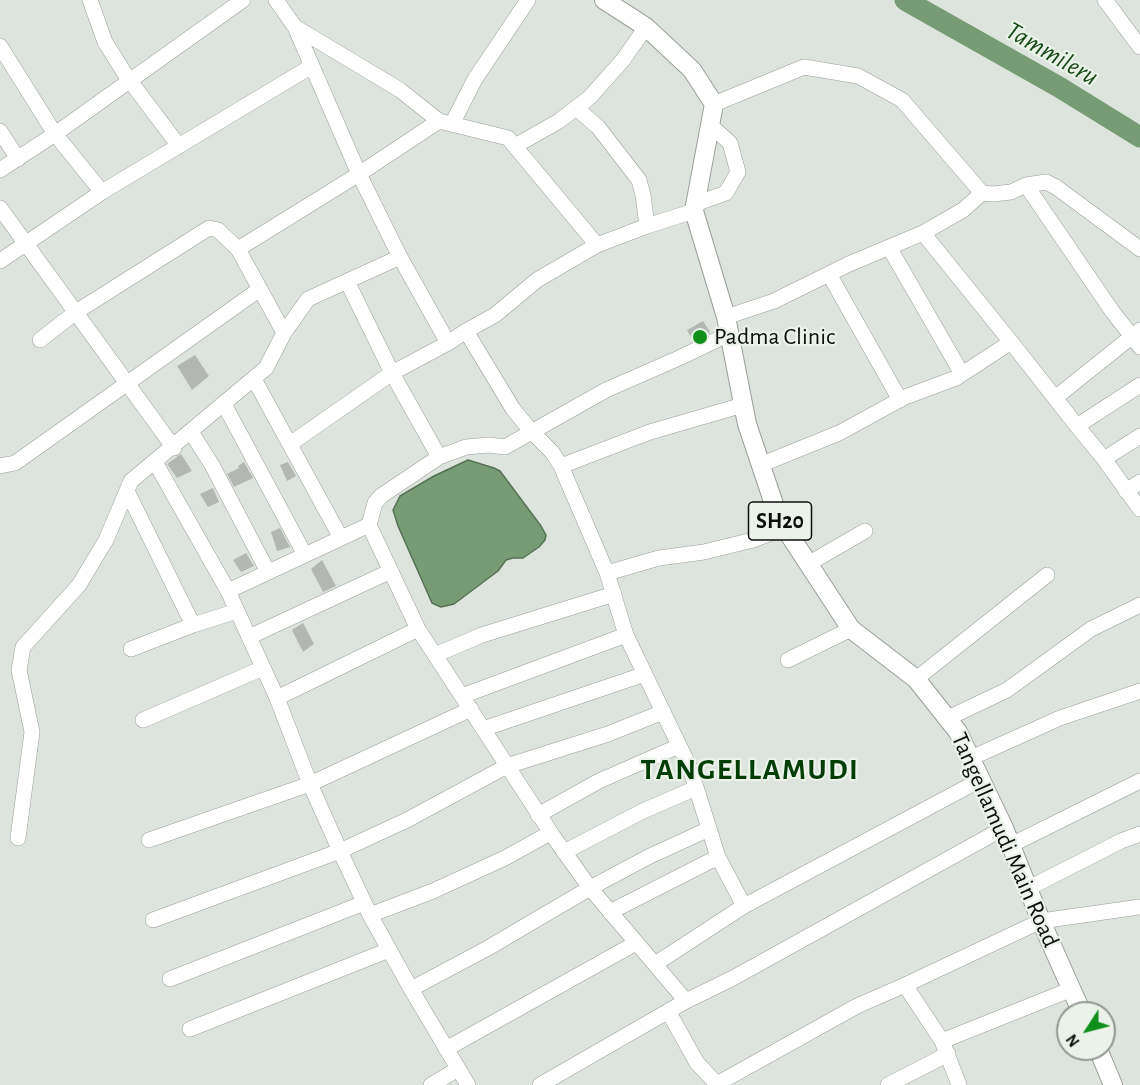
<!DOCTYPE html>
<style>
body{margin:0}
#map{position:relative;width:1140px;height:1085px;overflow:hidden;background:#dde4dd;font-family:"Alegreya Sans",sans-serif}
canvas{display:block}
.north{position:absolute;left:1056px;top:1001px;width:60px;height:60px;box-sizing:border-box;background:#eaf2ea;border:2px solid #919791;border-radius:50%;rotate:234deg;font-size:16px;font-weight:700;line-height:24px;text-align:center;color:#0c0e0c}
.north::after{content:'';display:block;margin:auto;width:21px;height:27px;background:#108f1d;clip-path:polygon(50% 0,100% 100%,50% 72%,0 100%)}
</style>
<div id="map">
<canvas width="1140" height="1085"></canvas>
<div class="north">N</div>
</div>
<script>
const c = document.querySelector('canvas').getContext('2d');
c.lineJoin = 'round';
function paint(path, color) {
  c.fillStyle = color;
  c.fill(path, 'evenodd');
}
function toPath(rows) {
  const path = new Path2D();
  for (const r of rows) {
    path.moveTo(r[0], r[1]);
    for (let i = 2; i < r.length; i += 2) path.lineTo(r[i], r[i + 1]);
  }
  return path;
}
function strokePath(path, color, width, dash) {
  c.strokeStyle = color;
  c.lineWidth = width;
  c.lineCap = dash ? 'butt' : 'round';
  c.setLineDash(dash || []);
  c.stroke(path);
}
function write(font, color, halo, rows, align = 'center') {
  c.font = font + ' "Alegreya Sans",sans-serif';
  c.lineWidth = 4.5;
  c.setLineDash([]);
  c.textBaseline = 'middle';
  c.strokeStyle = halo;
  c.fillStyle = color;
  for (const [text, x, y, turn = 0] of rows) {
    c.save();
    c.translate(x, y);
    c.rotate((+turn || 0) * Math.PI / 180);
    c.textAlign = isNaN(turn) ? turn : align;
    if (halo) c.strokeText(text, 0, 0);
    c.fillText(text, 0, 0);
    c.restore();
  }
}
const water = toPath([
 [468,460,494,468,500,471,541,526,546,535,545,540,539,547,523,558,513,558,506,560,498,571,454,604,441,607,432,603,398,526,393,510,400,496,434,476,468,460]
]);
paint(water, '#779b75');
strokePath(water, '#577156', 1.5);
strokePath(toPath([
 [905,0,1059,87,1140,137]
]), '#779b75', 21);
paint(toPath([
 [703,321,710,332,693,341,687,330],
 [195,355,209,376,192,390,177,366],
 [181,454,192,471,177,478,167,464],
 [244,462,253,478,234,487,227,474,239,468,238,466],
 [288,462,296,476,287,481,280,465],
 [213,488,219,502,208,507,200,494],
 [280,528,290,547,277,551,271,532],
 [246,553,254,566,241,572,233,560],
 [322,560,336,586,323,592,311,569],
 [303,623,314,644,303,652,292,630]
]), '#b2b8b1');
const minor = toPath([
 [90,0,105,42,127,77,179,146],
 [276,0,295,27,359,174,400,257,448,343,466,331,513,409,531,431,552,452,561,466,607,573,626,635,690,768,718,857,744,906,655,964],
 [1105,0,1140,47],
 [295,27,400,90,439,121,508,138,597,245,647,226,694,211],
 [0,46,55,134,102,192,0,261],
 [714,104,804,67,858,76,902,100,982,193,993,194,1011,192,1026,185,1112,311,1140,347],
 [576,108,598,127,639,180,643,195,647,226],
 [452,124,475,79,528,0],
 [0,131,18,159],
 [515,146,559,121,589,98,623,60,646,27],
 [0,170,55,134,243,0],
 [1026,185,1046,182,1056,187,1140,249],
 [102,192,312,66],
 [695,204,726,193,738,172,730,143,710,125],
 [0,208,174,448],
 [889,247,962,374],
 [829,274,900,400],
 [347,281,392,373,448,343],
 [726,317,774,301,849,264,923,233,963,210,982,193],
 [466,331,495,315,537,280,597,245],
 [284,333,308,299,400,257],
 [40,340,76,312,209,228,218,230,238,249],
 [1011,342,1077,426,1104,459,1140,509],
 [254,379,341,538],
 [1055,398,1140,330],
 [224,404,305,555],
 [1077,426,1140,385],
 [191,432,212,465,268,572],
 [290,444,392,373,439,457,466,447,489,445,505,447,606,390,679,358,729,334],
 [1104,459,1140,436],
 [155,462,228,591],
 [760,465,839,433,905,397,956,378,1011,342,923,233],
 [0,466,15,463,260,289],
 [561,466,650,432,743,405],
 [127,491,193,625],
 [1126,491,1140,482],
 [369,525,375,503,381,496,439,457],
 [808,564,865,531],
 [607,573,659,558,704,552,753,540,784,528],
 [418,629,369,525,228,591,277,698,310,784,340,851,370,915,411,989,468,1085],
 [249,637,391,571],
 [131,649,193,625,237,611],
 [435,655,482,635,614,594],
 [788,660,851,629],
 [916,679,1047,575],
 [462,696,626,635],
 [277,698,418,629,553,836,590,888,686,1001],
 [948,718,1007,690,1091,629,1140,605],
 [143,720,263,668],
 [483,729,645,674],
 [971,758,1060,718,1140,691],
 [538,815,599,781,679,746],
 [18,838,32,732,19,670,23,647,79,585,106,540,131,481,266,368,284,333,238,249,359,174,439,121],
 [149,840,310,784,471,709],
 [1011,845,1140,781],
 [564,852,643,811,696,788],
 [1029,888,1121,841,1140,834],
 [744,906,982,779],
 [610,912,718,857],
 [370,915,433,891,505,858,550,833],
 [153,920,340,851,407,820,507,766,608,734,663,712],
 [170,979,364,903],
 [411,989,488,948,590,888,648,857,709,829],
 [668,1011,697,1063,718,1085],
 [190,1029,389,950],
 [942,1041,1072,989],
 [446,1049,636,943],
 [431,1085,458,1069],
 [540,1085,686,1001,733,978,1004,828],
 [715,1085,857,1006,905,985],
 [888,1085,948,1054],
 [959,1085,942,1041,905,985,1041,921,1140,907]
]);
const major = toPath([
 [604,0,646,27,692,70,714,104,694,211,726,317,747,424,779,519,851,629,916,679,958,732,1004,828,1041,921,1082,1013],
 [1098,1049,1113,1085]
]);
strokePath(minor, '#999f98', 16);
strokePath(major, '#999f98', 20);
strokePath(minor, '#fff', 15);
strokePath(major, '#fff', 18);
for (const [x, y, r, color] of [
 [700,337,8,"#108f1d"]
]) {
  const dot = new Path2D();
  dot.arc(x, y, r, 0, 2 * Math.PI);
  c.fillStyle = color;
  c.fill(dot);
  strokePath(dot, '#eaf2ea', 2);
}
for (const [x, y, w] of [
 [780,521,63]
]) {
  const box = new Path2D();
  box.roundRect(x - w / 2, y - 19, w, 38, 4.5);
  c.fillStyle = '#eaf2ea';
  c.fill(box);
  strokePath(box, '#0c0e0c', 1.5);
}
write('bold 22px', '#0c0e0c', null, [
 ["SH20",780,521]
]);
write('24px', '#0c0e0c', '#eaf2ea', [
 ["Padma Clinic",714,337]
], 'left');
write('24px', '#0c0e0c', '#eaf2ea', [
 ["Tangellamudi Main Road",1005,840,66]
]);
write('italic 26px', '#164a17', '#eaf2ea', [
 ["Tammileru",1052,54,30]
]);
c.letterSpacing = '1.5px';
write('bold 30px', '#023d06', '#eaf2ea', [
 ["TANGELLAMUDI",750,770]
]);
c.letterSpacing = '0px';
</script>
